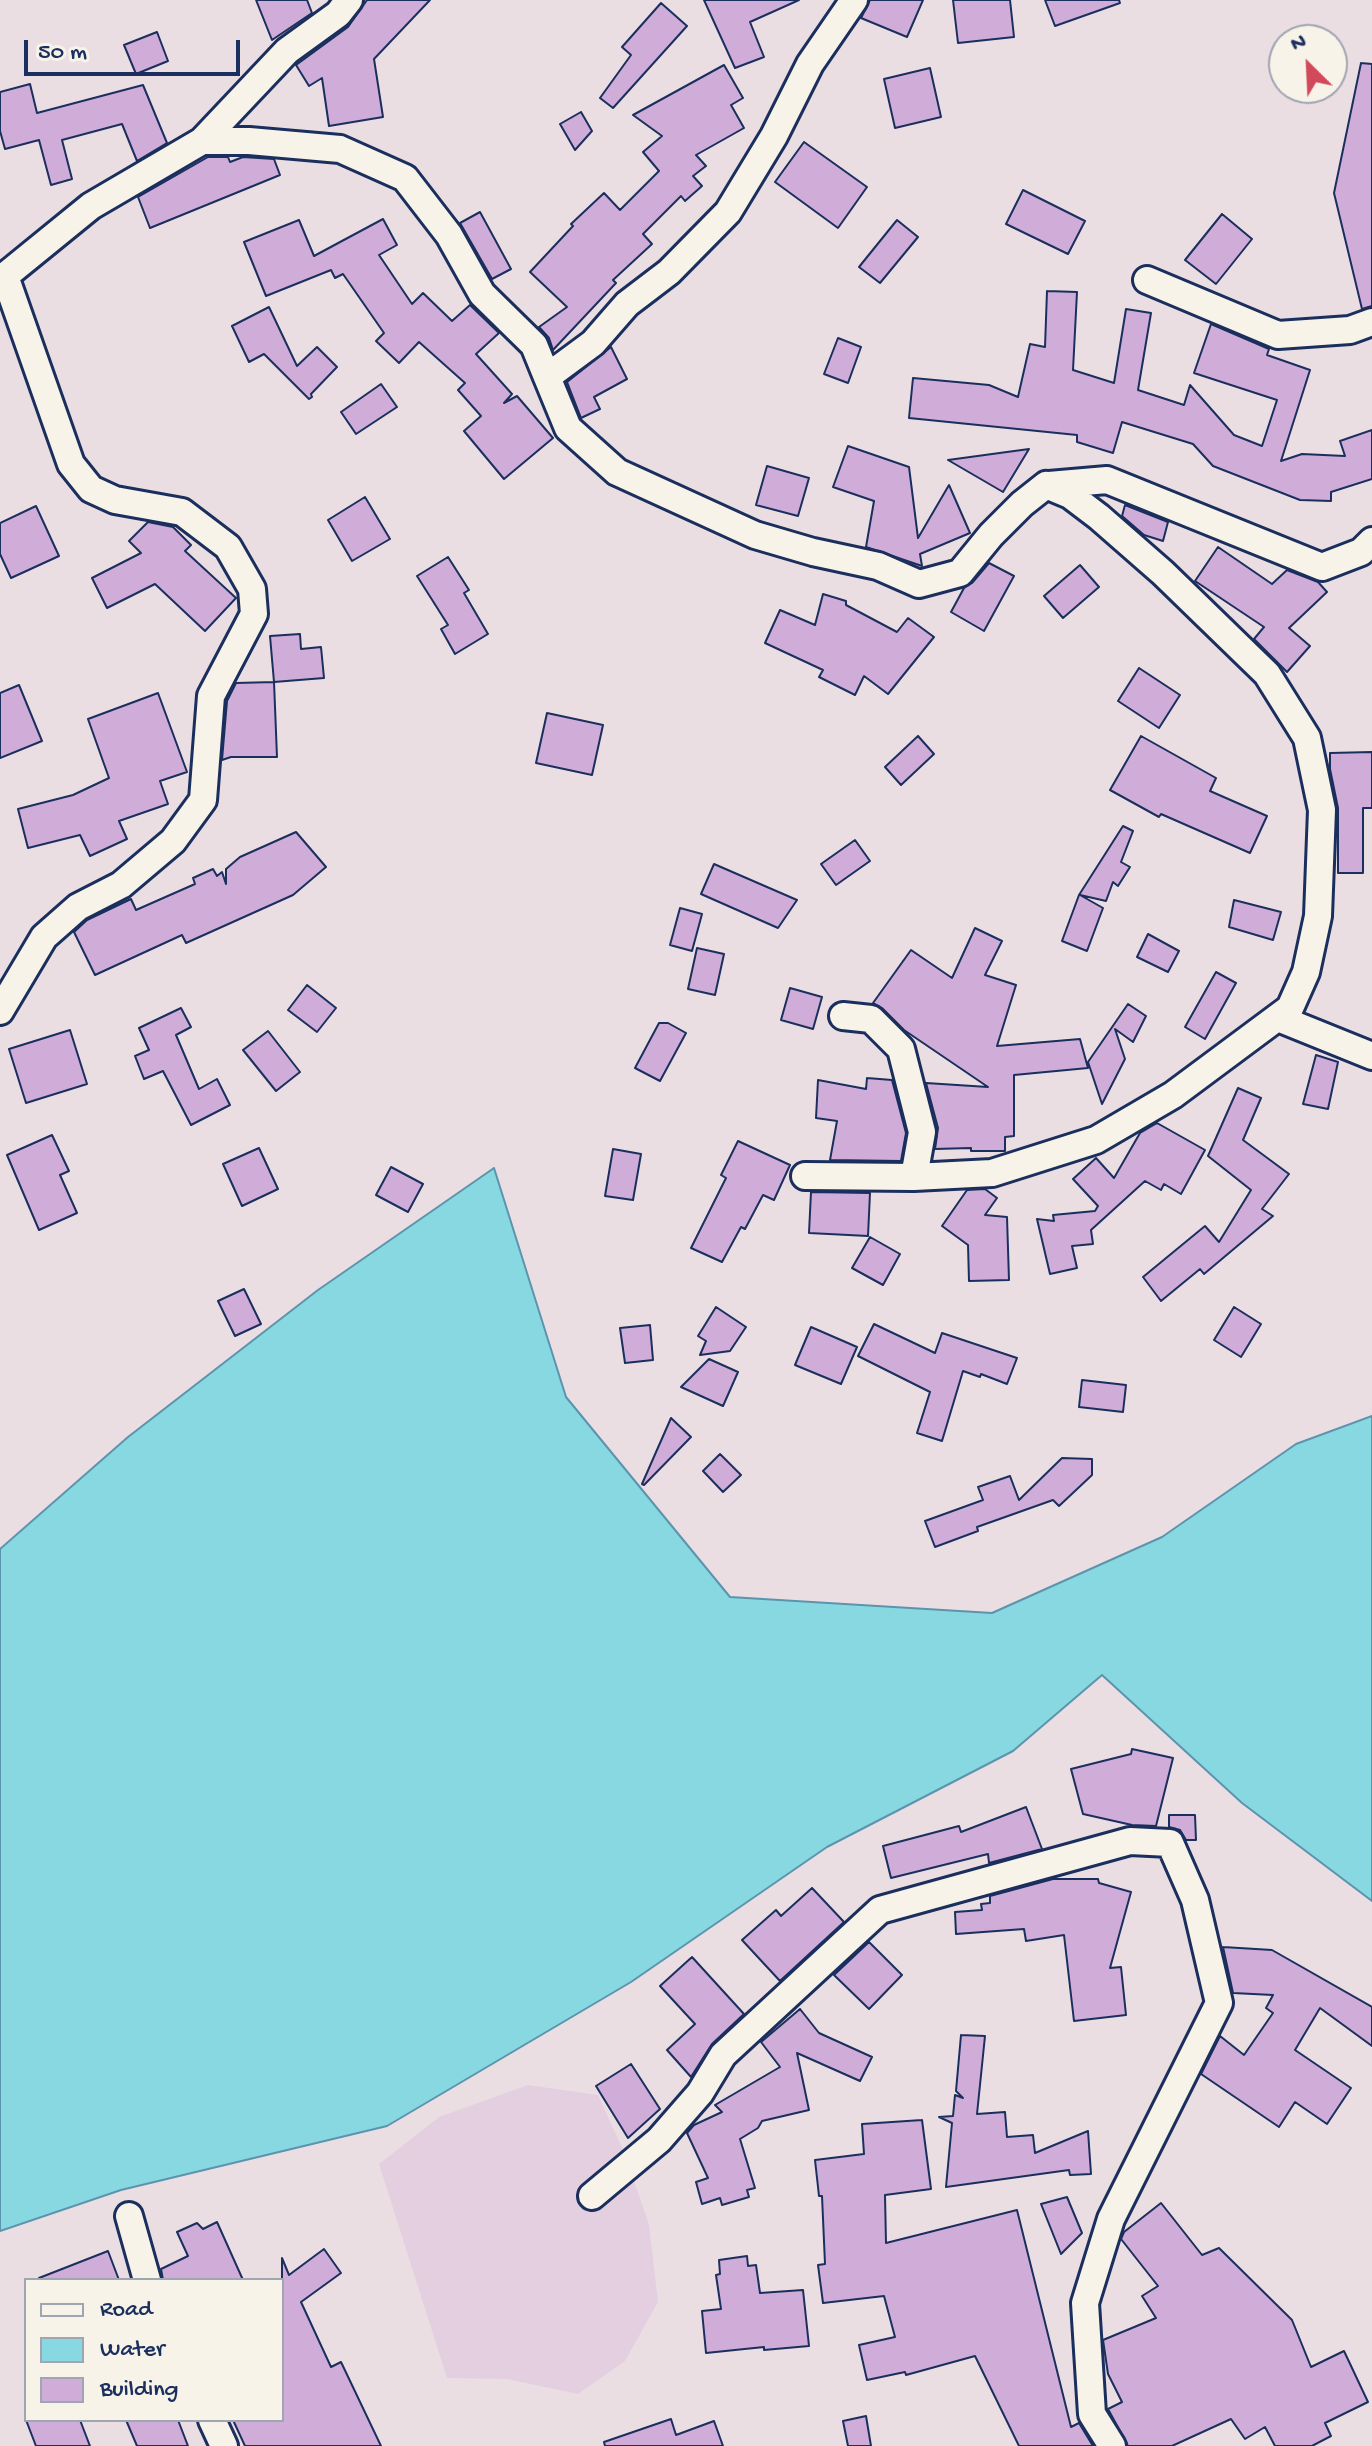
<!DOCTYPE html>
<style>
body{margin:0}
#map{position:relative;width:1372px;height:2446px;overflow:hidden;background:#ebdee3;font-family:"Gochi Hand",sans-serif}
canvas{display:block}
.legend{position:absolute;left:24px;top:2278px;width:260px;height:144px;box-sizing:border-box;background:#f7f3e8;border:2px solid #9fa5b1;margin:0;padding:10px 14px;list-style:none;font-size:24px;color:#1b2f5e}
.legend li{display:flex;align-items:center;gap:16px;height:40px}
.legend b{width:40px;border:2px solid #9fa5b1}
.north{position:absolute;left:1268px;top:24px;width:80px;height:80px;box-sizing:border-box;background:#f7f3e8;border:2px solid #9fa5b1;border-radius:50%;rotate:336deg;font-size:22px;font-weight:700;line-height:32px;text-align:center;color:#1b2f5e}
.north::after{content:'';display:block;margin:auto;width:28px;height:36px;background:#d1495b;clip-path:polygon(50% 0,100% 100%,50% 72%,0 100%)}
.scale{position:absolute;left:24px;top:40px;width:216px;height:36px;box-sizing:border-box;border:4px solid #1b2f5e;border-top:0;padding-left:10px;font-size:24px;line-height:28px;white-space:nowrap;color:#1b2f5e;-webkit-text-stroke:6px #f7f3e8;paint-order:stroke}
</style>
<div id="map">
<canvas width="1372" height="2446"></canvas>
<ul class="legend">
<li><b style="height:10px;background:#f7f3e8"></b>Road</li>
<li><b style="height:22px;background:#87d8e1"></b>Water</li>
<li><b style="height:22px;background:#cfadd8"></b>Building</li>
</ul>
<div class="north">N</div>
<div class="scale">50 m</div>
</div>
<script>
const c = document.querySelector('canvas').getContext('2d');
c.lineJoin = 'round';
function paint(path, color) {
  c.fillStyle = color;
  c.fill(path, 'evenodd');
}
function toPath(rows) {
  const path = new Path2D();
  for (const r of rows) {
    path.moveTo(r[0], r[1]);
    for (let i = 2; i < r.length; i += 2) path.lineTo(r[i], r[i + 1]);
  }
  return path;
}
function strokePath(path, color, width, dash) {
  c.strokeStyle = color;
  c.lineWidth = width;
  c.lineCap = dash ? 'butt' : 'round';
  c.setLineDash(dash || []);
  c.stroke(path);
}
paint(toPath([
 [528,2085,598,2095,625,2154,649,2225,658,2302,625,2361,578,2394,507,2379,447,2378,379,2164,439,2117]
]), '#e3cfe0');
const water = toPath([
 [494,1168,566,1397,730,1597,992,1613,1162,1537,1296,1444,1372,1416,1372,1901,1242,1803,1102,1675,1013,1751,827,1847,631,1982,387,2126,121,2190,0,2231,0,1549,128,1437,318,1290,494,1168]
]);
paint(water, '#87d8e1');
strokePath(water, '#5c94ad', 2);
const building = toPath([
 [256,0,307,0,312,13,272,40,256,0],
 [367,0,430,0,374,59,383,117,329,126,322,78,309,86,296,65,348,27,367,0],
 [704,0,799,0,750,22,764,57,735,68,704,0],
 [870,0,923,0,907,37,861,18,870,0],
 [953,0,1010,0,1014,37,958,43,953,0],
 [1045,0,1119,0,1120,3,1055,26,1045,0],
 [661,3,687,26,613,108,600,98,631,55,622,47,661,3],
 [157,32,168,61,136,74,124,45,157,32],
 [1361,63,1372,64,1372,306,1362,309,1334,193,1361,63],
 [724,65,743,98,731,105,744,128,696,155,706,166,693,176,702,186,685,201,681,196,643,234,652,244,613,280,616,283,553,350,549,338,539,327,567,307,530,272,573,226,571,224,604,193,620,210,659,171,643,152,662,136,633,115,724,65],
 [930,68,941,117,895,128,884,79,930,68],
 [30,84,37,113,143,85,167,143,137,161,122,124,62,140,72,179,51,185,39,140,5,149,0,131,0,92,30,84],
 [581,112,592,131,575,150,560,124,581,112],
 [804,142,867,187,838,228,775,182,804,142],
 [208,157,228,157,230,162,243,157,274,159,280,175,150,228,138,197,208,157],
 [1023,190,1085,221,1068,254,1006,224,1023,190],
 [480,212,511,269,492,279,460,223,480,212],
 [1222,214,1252,239,1216,284,1185,260,1222,214],
 [383,219,397,245,379,255,412,304,423,293,452,321,470,305,499,333,476,354,512,394,504,403,517,396,553,438,504,479,464,431,481,416,458,390,465,383,419,342,399,363,376,341,384,333,343,274,335,278,331,270,266,296,244,242,299,220,314,256,383,219],
 [897,220,918,237,880,283,859,267,897,220],
 [1047,291,1077,292,1073,370,1114,383,1126,309,1151,313,1138,390,1184,405,1190,385,1234,435,1262,446,1277,400,1194,373,1211,324,1269,349,1267,355,1310,370,1281,461,1302,454,1345,456,1340,441,1372,430,1372,479,1331,492,1331,501,1300,500,1213,466,1193,444,1122,422,1113,453,1077,442,1077,435,909,418,913,378,989,385,1018,397,1030,344,1045,347,1047,291],
 [269,307,297,366,317,347,337,367,311,394,312,397,309,399,264,354,249,362,232,326,269,307],
 [838,338,861,347,848,383,824,374,838,338],
 [611,347,627,379,594,397,600,409,581,418,567,382,611,347],
 [381,384,397,407,356,434,341,412,381,384],
 [848,446,909,467,918,538,949,485,970,533,920,554,922,566,866,547,874,501,833,487,848,446],
 [1029,449,1003,492,948,460,1029,449],
 [767,466,809,478,798,516,756,505,767,466],
 [365,497,390,539,352,561,328,520,365,497],
 [1125,505,1168,522,1163,541,1144,535,1122,516,1125,505],
 [36,506,59,556,11,578,0,554,0,523,36,506],
 [148,522,173,527,191,545,185,551,236,598,205,631,155,584,107,608,92,578,141,553,129,541,148,522],
 [1218,547,1272,584,1287,570,1318,582,1327,592,1289,628,1310,646,1287,672,1254,639,1264,627,1195,581,1218,547],
 [448,557,469,590,464,593,488,634,455,654,441,629,448,625,417,576,448,557],
 [989,563,1014,576,984,631,951,612,964,588,972,583,989,563],
 [1080,565,1099,587,1063,618,1044,596,1080,565],
 [823,594,846,601,846,605,897,632,908,618,934,637,888,694,864,676,855,695,819,677,823,670,765,643,780,610,815,625,823,594],
 [300,634,301,649,321,647,324,678,274,682,270,636,300,634],
 [1139,668,1180,695,1159,728,1118,701,1139,668],
 [274,682,277,757,231,757,222,760,227,701,236,683,274,682],
 [19,685,42,741,0,758,0,693,19,685],
 [158,693,187,772,160,781,168,804,119,821,127,839,90,856,80,835,28,848,18,809,73,795,109,778,88,719,158,693],
 [547,713,603,725,592,775,536,763,547,713],
 [918,736,934,754,901,785,885,767,918,736],
 [1141,736,1216,778,1210,791,1267,816,1250,853,1161,814,1159,817,1110,790,1141,736],
 [1372,752,1372,808,1363,808,1363,873,1338,873,1338,808,1330,769,1330,753,1372,752],
 [1123,826,1133,831,1121,862,1130,867,1118,886,1113,882,1106,901,1080,895,1103,908,1087,951,1062,941,1079,895,1123,826],
 [296,832,326,867,293,895,186,943,182,935,95,975,74,932,87,920,131,899,136,910,195,884,193,878,213,869,217,876,222,872,226,884,226,869,240,857,296,832],
 [855,840,870,861,836,885,821,864,855,840],
 [714,864,797,900,778,928,701,894,714,864],
 [1234,900,1281,912,1273,940,1229,927,1234,900],
 [680,908,702,914,692,951,670,945,680,908],
 [975,928,1002,941,985,975,1016,985,997,1046,1080,1039,1088,1068,1014,1075,1014,1136,1005,1137,1005,1151,971,1151,971,1148,935,1149,938,1128,926,1083,988,1087,904,1030,882,1008,873,1003,911,950,952,978,975,928],
 [1148,934,1179,951,1168,972,1137,957,1148,934],
 [697,948,724,954,715,995,688,989,697,948],
 [1216,972,1236,983,1205,1039,1185,1027,1216,972],
 [307,985,336,1008,317,1032,288,1010,307,985],
 [790,988,822,997,813,1029,781,1020,790,988],
 [1128,1004,1146,1016,1133,1042,1115,1029,1125,1059,1102,1104,1088,1062,1128,1004],
 [181,1008,191,1027,176,1035,199,1089,217,1079,230,1105,191,1125,163,1071,144,1079,135,1056,149,1050,139,1028,181,1008],
 [659,1023,668,1023,686,1033,660,1081,635,1068,659,1023],
 [70,1030,87,1084,26,1103,9,1049,70,1030],
 [268,1031,300,1072,276,1091,243,1050,268,1031],
 [1316,1055,1338,1062,1328,1109,1303,1104,1316,1055],
 [867,1078,892,1080,906,1133,901,1161,830,1160,837,1121,816,1118,818,1080,866,1089,867,1078],
 [1238,1088,1261,1098,1243,1140,1289,1174,1262,1209,1273,1216,1204,1274,1200,1269,1161,1301,1143,1277,1205,1226,1219,1242,1251,1190,1208,1156,1238,1088],
 [1157,1123,1205,1150,1181,1194,1164,1184,1161,1190,1145,1181,1091,1230,1093,1244,1072,1246,1077,1268,1050,1274,1037,1219,1054,1221,1053,1215,1095,1211,1098,1206,1073,1179,1096,1158,1114,1178,1140,1133,1157,1123],
 [52,1135,69,1171,60,1175,77,1213,39,1230,7,1155,52,1135],
 [738,1141,790,1165,774,1200,763,1195,745,1229,741,1227,722,1262,691,1248,726,1178,721,1175,738,1141],
 [259,1148,278,1189,242,1206,223,1164,259,1148],
 [613,1149,641,1154,633,1200,605,1196,613,1149],
 [391,1167,423,1184,408,1212,376,1195,391,1167],
 [985,1189,997,1198,985,1215,1007,1217,1009,1280,969,1281,968,1245,942,1226,967,1190,985,1189],
 [811,1192,870,1193,868,1236,809,1233,811,1192],
 [870,1237,900,1254,883,1285,852,1268,870,1237],
 [244,1289,261,1324,235,1336,218,1301,244,1289],
 [716,1307,746,1327,730,1351,700,1355,706,1341,698,1336,716,1307],
 [1234,1307,1261,1324,1241,1357,1214,1340,1234,1307],
 [874,1324,935,1353,942,1333,1017,1358,1007,1384,981,1374,980,1377,963,1371,942,1441,917,1433,930,1392,858,1356,874,1324],
 [650,1325,653,1360,625,1363,620,1328,650,1325],
 [811,1327,857,1347,841,1384,795,1365,811,1327],
 [709,1359,738,1372,723,1406,681,1387,709,1359],
 [1082,1380,1126,1385,1123,1412,1079,1407,1082,1380],
 [671,1418,691,1437,644,1485,642,1484,671,1418],
 [720,1454,741,1475,723,1492,703,1471,720,1454],
 [1062,1458,1092,1459,1092,1475,1059,1506,1053,1500,977,1527,978,1531,935,1547,925,1521,983,1500,978,1487,1010,1476,1019,1500,1062,1458],
 [1132,1749,1173,1758,1156,1826,1132,1825,1083,1814,1071,1769,1131,1754,1132,1749],
 [1026,1807,1042,1849,989,1863,988,1854,891,1878,883,1846,959,1826,961,1832,1026,1807],
 [1169,1815,1195,1815,1196,1840,1186,1840,1180,1830,1169,1827,1169,1815],
 [1053,1879,1098,1879,1099,1883,1131,1892,1110,1968,1121,1967,1126,2015,1074,2021,1064,1935,1026,1941,1024,1929,956,1934,955,1912,982,1910,981,1904,990,1903,990,1896,1053,1879],
 [812,1888,844,1922,780,1981,742,1940,776,1910,781,1916,812,1888],
 [869,1942,902,1975,869,2009,834,1975,869,1942],
 [1223,1947,1272,1950,1372,2007,1372,2046,1320,2008,1295,2050,1351,2088,1327,2124,1295,2102,1279,2127,1201,2074,1220,2036,1244,2055,1273,2013,1266,2008,1273,1995,1233,1993,1223,1947],
 [692,1957,744,2014,712,2044,691,2077,667,2050,695,2024,660,1986,692,1957],
 [800,2009,819,2033,872,2057,860,2081,797,2053,809,2110,762,2121,758,2128,740,2139,755,2188,747,2190,749,2197,722,2205,720,2198,702,2204,696,2182,708,2178,687,2133,694,2125,722,2112,715,2105,780,2067,761,2042,800,2009],
 [961,2035,985,2036,977,2114,1005,2112,1007,2137,1033,2135,1035,2153,1088,2131,1091,2174,1070,2175,1069,2170,946,2187,952,2123,939,2117,953,2116,955,2095,963,2098,956,2091,961,2035],
 [631,2064,660,2109,628,2138,596,2086,631,2064],
 [922,2120,931,2189,885,2195,886,2243,1017,2210,1071,2427,1079,2423,1093,2446,1019,2446,975,2356,906,2375,905,2372,867,2380,859,2345,895,2337,884,2296,823,2303,818,2265,825,2264,822,2196,819,2196,815,2160,864,2154,862,2124,922,2120],
 [1067,2197,1082,2233,1061,2254,1041,2204,1067,2197],
 [1161,2203,1202,2255,1219,2248,1292,2320,1311,2367,1344,2351,1368,2402,1325,2423,1331,2436,1312,2446,1275,2446,1265,2427,1245,2439,1231,2419,1172,2446,1128,2446,1108,2409,1122,2402,1108,2374,1103,2340,1156,2318,1142,2296,1158,2286,1121,2239,1124,2232,1161,2203],
 [217,2222,243,2280,163,2280,161,2269,188,2256,177,2232,197,2223,203,2229,217,2222],
 [324,2249,341,2273,301,2302,331,2367,341,2362,381,2446,245,2446,233,2420,282,2420,282,2258,289,2275,324,2249],
 [108,2251,119,2280,39,2280,39,2278,108,2251],
 [747,2256,748,2266,756,2265,760,2293,803,2290,809,2346,764,2350,764,2347,706,2353,702,2311,721,2309,716,2275,720,2274,719,2260,747,2256],
 [866,2416,871,2446,848,2446,843,2421,866,2416],
 [671,2419,676,2435,714,2421,723,2446,605,2446,604,2442,671,2419],
 [26,2420,80,2420,90,2446,36,2446,26,2420],
 [126,2420,178,2420,188,2446,137,2446,126,2420]
]);
paint(building, '#cfadd8');
strokePath(building, '#1b2f5e', 2);
const minor = toPath([
 [202,141,249,141,340,149,405,178,449,235,482,294,534,345,547,377,593,343,627,304,669,272,728,212,774,136,810,64,854,0],
 [0,276,5,276,91,206,202,141,287,51,338,14,349,0],
 [1147,280,1278,335,1350,330,1372,322],
 [547,377,568,428,617,472,755,535,813,552,878,566,919,584,960,573,991,535,1022,504,1046,485,1070,495,1099,517,1163,573,1267,674,1307,738,1322,810,1318,916,1306,972,1290,1008,1173,1095,1096,1140,992,1173,914,1177,922,1132,901,1049,871,1019,843,1016],
 [1049,485,1107,480,1322,567,1361,552,1372,541],
 [0,1011,44,937,78,907,121,885,173,841,203,800,211,696,254,614,252,589,228,547,182,512,115,500,91,489,71,464,5,276],
 [1278,1018,1372,1056],
 [805,1176,914,1177],
 [592,2196,659,2140,700,2093,723,2055,880,1910,1130,1841,1170,1843,1195,1900,1219,2003,1111,2219,1085,2303,1092,2414,1112,2446],
 [129,2216,147,2280],
 [212,2420,224,2446]
]);
strokePath(minor, '#1b2f5e', 32);
strokePath(minor, '#f7f3e8', 26);
</script>
